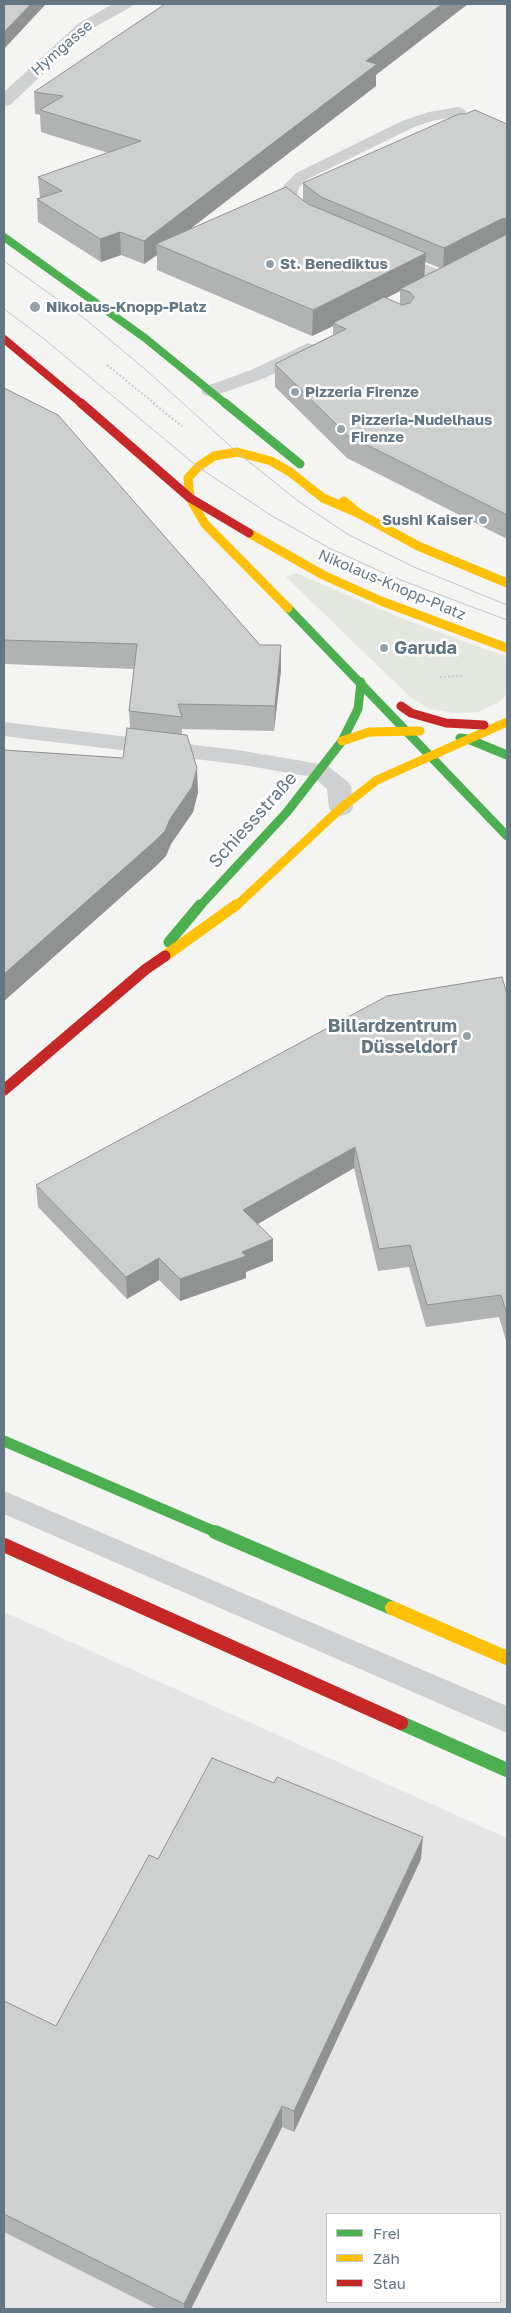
<!DOCTYPE html>
<meta charset="utf-8">
<style>
body{margin:0}
#map{position:relative;width:511px;height:2313px;overflow:hidden;background:#f4f4f2;font-family:"Golos Text",sans-serif}
canvas{display:block}
.frame{position:absolute;inset:0;border:5px solid #627684;pointer-events:none}
.legend{position:absolute;left:326px;top:2213px;width:175px;height:90px;box-sizing:border-box;background:#fff;border:1px solid #c0c8ce;margin:0;padding:6px 9px;list-style:none;font-size:15px;color:#627684}
.legend li{display:flex;align-items:center;gap:10px;height:25px}
.legend b{width:25px;border:1px solid #c0c8ce}
</style>
<div id="map">
<canvas width="511" height="2313"></canvas>
<div class="frame"></div>
<ul class="legend">
<li><b style="height:6px;background:#4caf50"></b>Frei</li>
<li><b style="height:6px;background:#ffc107"></b>Zäh</li>
<li><b style="height:6px;background:#c62828"></b>Stau</li>
</ul>
</div>
<script>
const c = document.querySelector('canvas').getContext('2d');
c.lineJoin = 'round';
function paint(path, color) {
  c.fillStyle = color;
  c.fill(path, 'evenodd');
}
function toPath(rows) {
  const path = new Path2D();
  for (const r of rows) {
    path.moveTo(r[0], r[1]);
    for (let i = 2; i < r.length; i += 2) path.lineTo(r[i], r[i + 1]);
  }
  return path;
}
function strokePath(path, color, width, dash) {
  c.strokeStyle = color;
  c.lineWidth = width;
  c.lineCap = dash ? 'butt' : 'round';
  c.setLineDash(dash || []);
  c.stroke(path);
}
function write(font, color, halo, rows, align = 'center') {
  c.font = font + ' "Golos Text",sans-serif';
  c.lineWidth = 5;
  c.setLineDash([]);
  c.textBaseline = 'middle';
  c.strokeStyle = halo;
  c.fillStyle = color;
  for (const [text, x, y, turn = 0] of rows) {
    c.save();
    c.translate(x, y);
    c.rotate((+turn || 0) * Math.PI / 180);
    c.textAlign = isNaN(turn) ? turn : align;
    if (halo) c.strokeText(text, 0, 0);
    c.fillText(text, 0, 0);
    c.restore();
  }
}
paint(toPath([
 [4,1612,507,1838,507,2309,4,2309],
 [327,2214,500,2214,500,2302,327,2302]
]), '#e4e5e4');
paint(toPath([
 [296,573,406,620,507,657,507,694,499,702,478,712,455,713,429,709,408,695,286,577]
]), '#e4e7e0');
strokePath(toPath([
 [107,365,155,404]
]), '#cccdcd', 2, [2, 2]);
strokePath(toPath([
 [153,403,182,426],
 [440,677,462,676]
]), '#cccdcd', 2.5, [2, 2]);
paint(toPath([
 [458,107,464,109,466,112,464,115,432,121,414,127,308,179,299,187,297,199,303,209,313,218,311,222,299,222,288,212,281,199,283,186,296,173,402,121,429,112,458,107],
 [394,252,451,275,454,279,451,283,445,284,439,283,388,261,386,257,388,253,394,252],
 [4,1491,507,1706,507,1733,4,1514,4,1491]
]), '#cfd0d1');
paint(toPath([
 [113,4,133,4,131,7,91,29,10,105,4,106,4,92,79,23,113,4],
 [308,343,315,345,318,349,315,353,265,378,211,397,204,395,201,391,204,387,251,370,308,343],
 [4,722,237,750,320,764,328,766,347,781,351,786,353,808,350,813,341,816,332,813,329,808,327,789,313,777,237,764,4,736,4,722]
]), '#cfd0d1');
strokePath(toPath([
 [4,237,145,338,226,404]
]), '#4caf50', 8);
strokePath(toPath([
 [225,403,300,464],
 [288,608,507,836],
 [460,738,468,739,507,755],
 [199,907,287,812,342,741,358,709,361,682]
]), '#4caf50', 9);
strokePath(toPath([
 [169,942,200,905],
 [4,1441,218,1533]
]), '#4caf50', 11);
strokePath(toPath([
 [215,1532,392,1608],
 [401,1723,507,1770]
]), '#4caf50', 14);
strokePath(toPath([
 [344,501,358,513,418,546,507,583],
 [249,533,323,575,381,601,507,648],
 [288,608,205,524,190,498,188,478,198,467,214,456,237,452,271,461,290,472,323,498,358,513],
 [342,741,369,732,420,731],
 [235,907,341,808,377,780,507,722]
]), '#ffc107', 9);
strokePath(toPath([
 [165,956,236,905]
]), '#ffc107', 11);
strokePath(toPath([
 [392,1608,507,1658]
]), '#ffc107', 14);
strokePath(toPath([
 [4,339,82,404]
]), '#c62828', 8);
strokePath(toPath([
 [81,403,190,498,249,533],
 [401,706,411,713,446,723,484,725]
]), '#c62828', 9);
strokePath(toPath([
 [4,1090,146,969,165,956]
]), '#c62828', 11);
strokePath(toPath([
 [4,1545,401,1723]
]), '#c62828', 14);
strokePath(toPath([
 [4,261,85,319,146,370,237,452,298,501,349,535,414,567,507,605],
 [4,309,43,338,198,467,272,516,329,548,393,577,507,620]
]), '#c4c5c6', 1);
paint(toPath([
 [376,75,376,86,189,230,303,200,303,183,507,124,507,539,347,458,275,387,275,364,333,335,333,326,312,336,157,270,157,255,144,264,121,255,101,262,38,222,37,199,40,199,38,177,108,153,41,132,40,115,35,114,34,92],
 [425,262,440,268,424,276],
 [400,291,400,304,386,298],
 [4,388,260,645,281,645,281,670,274,731,182,729,182,735,198,792,193,812,171,844,166,856,156,866,4,1001,4,750,123,758,130,728,129,711,134,669,4,664],
 [507,994,507,1344,499,1317,426,1327,409,1267,378,1271,354,1168,258,1224,273,1239,273,1261,246,1272,246,1278,180,1301,159,1280,127,1299,38,1207,36,1185],
 [158,1859,421,1859,294,2132,282,2127,191,2309,157,2309,4,2232,4,2001,56,2026]
]), '#b1b3b3');
paint(toPath([
 [31,4,46,4,4,49,4,32],
 [442,4,468,4,376,75,376,86,165,248,156,244,157,255,144,264,144,241,366,61],
 [507,218,507,239,443,269,444,248,501,219],
 [120,232,121,255,101,262,100,239],
 [426,253,424,279,400,289,400,291,336,324,333,323,333,326,312,336,313,310],
 [281,645,281,670,274,731,275,706],
 [197,768,198,792,193,812,171,844,166,856,156,866,4,1001,4,974,170,819],
 [355,1147,354,1168,244,1232,243,1210],
 [273,1239,273,1261,246,1272,246,1278,180,1301,180,1279,242,1252],
 [159,1258,159,1280,127,1299,126,1277],
 [423,1837,421,1859,294,2132,294,2111],
 [282,2106,282,2127,191,2309,184,2309,184,2304]
]), '#909292');
const building = toPath([
 [4,4,31,4,4,32,4,4],
 [165,4,442,4,366,61,377,64,144,241,120,232,100,239,37,199,62,191,38,177,141,141,40,110,63,96,34,92,165,4],
 [475,110,507,124,507,218,501,219,444,248,321,197,303,183,459,114,465,114,475,110],
 [286,187,308,204,426,253,313,310,156,244,286,187],
 [507,234,507,515,347,435,275,364,346,329,333,323,384,297,402,305,410,303,414,297,410,292,400,289,507,234],
 [4,388,58,415,260,645,281,645,275,706,178,704,182,717,129,711,137,644,4,640,4,388],
 [127,728,187,735,197,768,192,787,170,819,165,831,155,841,4,974,4,750,123,758,127,728],
 [502,977,507,994,507,1315,501,1295,427,1305,410,1245,379,1249,355,1147,243,1210,273,1239,242,1252,246,1256,180,1279,159,1258,126,1277,36,1185,387,996,502,977],
 [212,1758,274,1783,277,1777,423,1837,294,2111,282,2106,184,2304,4,2214,4,2001,56,2026,149,1855,158,1859,212,1758]
]);
paint(building, '#ced0d0');
strokePath(building, '#909292', 1);
for (const [x, y, r, color] of [
 [270,264,5,"#95a2aa"],
 [35,307,6,"#95a2aa"],
 [295,392,5,"#95a2aa"],
 [341,429,5,"#95a2aa"],
 [483,520,5,"#95a2aa"],
 [384,648,5,"#95a2aa"],
 [467,1036,5,"#95a2aa"]
]) {
  const dot = new Path2D();
  dot.arc(x, y, r, 0, 2 * Math.PI);
  c.fillStyle = color;
  c.fill(dot);
  strokePath(dot, '#fff', 2);
}
write('15px', '#627684', '#fff', [
 ["Hymgasse",62,48,-41],
 ["Nikolaus-Knopp-Platz",392,585,23]
]);
write('bold 15px', '#627684', '#fff', [
 ["St. Benediktus",280,264],
 ["Nikolaus-Knopp-Platz",46,307],
 ["Pizzeria Firenze",305,392],
 ["Pizzeria-Nudelhaus",351,420],
 ["Firenze",351,437],
 ["Sushi Kaiser",473,520,"right"]
], 'left');
write('bold 18px', '#627684', '#fff', [
 ["Garuda",394,648],
 ["Billardzentrum",457,1026,"right"],
 ["Düsseldorf",457,1047,"right"]
], 'left');
write('18px', '#627684', '#fff', [
 ["Schiessstraße",253,820,-48]
]);
</script>
